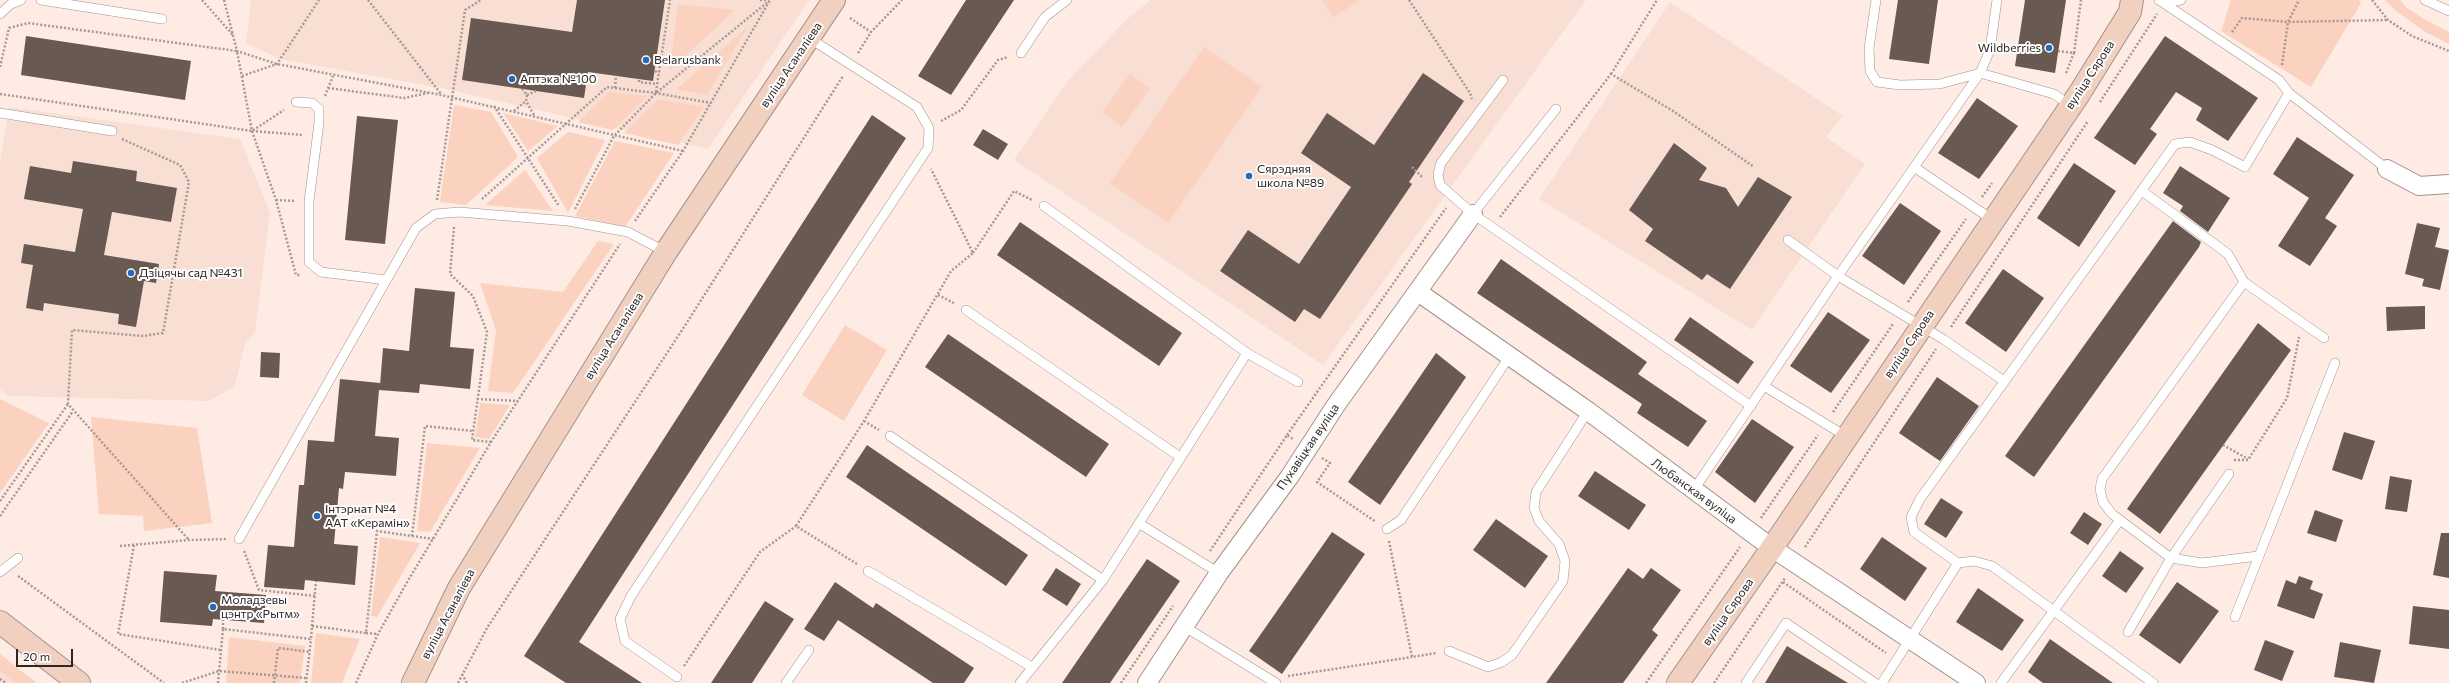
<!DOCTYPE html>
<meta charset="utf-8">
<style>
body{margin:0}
#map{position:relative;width:2449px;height:683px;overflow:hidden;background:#feece4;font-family:Commissioner,sans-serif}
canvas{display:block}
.scale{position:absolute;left:16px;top:649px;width:57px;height:18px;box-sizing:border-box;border:2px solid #2d2724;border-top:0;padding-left:5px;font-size:12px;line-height:14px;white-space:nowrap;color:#2d2724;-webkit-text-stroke:3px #fdfdfd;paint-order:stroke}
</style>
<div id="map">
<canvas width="2449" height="683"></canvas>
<div class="scale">20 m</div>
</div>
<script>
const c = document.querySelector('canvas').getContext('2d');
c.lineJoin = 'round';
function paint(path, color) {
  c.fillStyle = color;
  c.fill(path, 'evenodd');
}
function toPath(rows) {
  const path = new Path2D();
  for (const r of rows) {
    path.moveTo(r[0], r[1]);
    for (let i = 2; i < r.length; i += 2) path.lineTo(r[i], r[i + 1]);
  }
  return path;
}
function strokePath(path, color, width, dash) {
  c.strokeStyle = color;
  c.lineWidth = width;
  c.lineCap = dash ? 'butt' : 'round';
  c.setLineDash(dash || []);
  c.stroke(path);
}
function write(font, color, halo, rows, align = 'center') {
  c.font = font + ' Commissioner,sans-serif';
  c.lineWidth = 4;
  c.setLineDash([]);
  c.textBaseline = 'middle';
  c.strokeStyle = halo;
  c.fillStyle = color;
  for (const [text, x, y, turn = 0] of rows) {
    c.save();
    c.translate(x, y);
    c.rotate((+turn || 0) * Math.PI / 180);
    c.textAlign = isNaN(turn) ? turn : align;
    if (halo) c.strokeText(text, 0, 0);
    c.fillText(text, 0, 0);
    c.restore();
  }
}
paint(toPath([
 [251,0,809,0,708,149,446,89,280,59,246,43],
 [1151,0,1586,0,1323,365,1014,160,1065,84,1128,18],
 [1670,2,1843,116,1826,137,1865,164,1752,330,1539,199],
 [9,107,240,139,270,213,255,333,245,343,235,386,209,401,10,396,0,390,0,160],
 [0,654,37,683,0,683]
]), '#f9dfd3');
paint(toPath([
 [1322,0,1360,0,1334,17],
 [2231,0,2359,0,2361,3,2311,87,2221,31],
 [2385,0,2400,0,2407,8,2424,19,2449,32,2449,44,2425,32,2396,11],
 [678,4,735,10,670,70],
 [749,25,707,95,676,90],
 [1204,47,1262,87,1168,223,1110,183],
 [1130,74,1150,88,1122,127,1102,112],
 [609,92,647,96,613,130,578,122],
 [658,99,704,107,678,145,624,133],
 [454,105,491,112,518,157,466,205,440,202],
 [503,113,558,126,528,151],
 [568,132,605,140,568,213,537,158],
 [615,141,674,153,625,227,575,216],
 [525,170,553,211,485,205],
 [598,241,614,244,513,393,488,391,496,330,480,283,563,292],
 [845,325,887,350,844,421,802,395],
 [0,399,49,423,0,493],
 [480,403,510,405,489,439,475,437],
 [91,417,197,428,212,523,144,531,143,516,99,514],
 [427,443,480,448,430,532,417,531],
 [380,537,420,543,377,617,371,616],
 [316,633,360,639,342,683,311,683],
 [229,637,305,646,300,683,226,683],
 [0,654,37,683,16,683,0,671]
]), '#fbd1bf');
paint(toPath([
 [577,0,665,0,653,81,588,72,584,98,462,80,471,18,572,32],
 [966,0,1014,0,951,95,918,76],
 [1898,0,1938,0,1929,64,1889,59],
 [2025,0,2066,0,2055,73,2015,66],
 [26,36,191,61,185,100,21,75],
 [2165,36,2258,98,2228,141,2196,120,2202,108,2176,92,2150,129,2157,134,2135,165,2094,138],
 [1423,73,1464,101,1409,182,1412,184,1320,319,1304,309,1295,322,1220,271,1248,230,1299,264,1351,187,1301,153,1327,113,1374,145],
 [1977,98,2018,126,1979,179,1938,153],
 [872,115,906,138,579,642,642,683,566,683,524,656],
 [357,116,398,120,385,244,345,240],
 [983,129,1008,144,998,160,973,145],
 [2297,137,2354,175,2325,218,2337,226,2310,266,2278,246,2309,198,2273,174],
 [1674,143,1707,168,1699,180,1726,188,1738,207,1758,177,1792,197,1730,289,1707,274,1702,280,1645,241,1653,229,1629,210],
 [73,161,137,171,136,181,177,188,171,222,112,212,104,255,159,264,156,283,144,281,136,327,118,324,119,314,44,303,43,311,26,308,33,265,21,263,24,244,75,252,83,209,24,199,30,166,71,173],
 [2074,163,2116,191,2079,247,2037,218],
 [2180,166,2230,198,2208,232,2180,211,2183,206,2163,193],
 [1900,203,1941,231,1904,285,1862,256],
 [2173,221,2201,242,2199,247,2034,477,2005,456],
 [1020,222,1182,333,1159,366,997,255],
 [2417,223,2440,228,2435,247,2449,250,2440,290,2422,286,2424,279,2405,274],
 [1501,259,1647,362,1638,374,1707,421,1688,447,1637,413,1642,404,1477,293],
 [2003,269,2044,298,2006,352,1965,323],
 [415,288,455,292,450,347,474,349,470,389,420,384,419,393,379,390,375,436,399,438,396,476,345,472,343,489,339,488,334,544,358,546,355,585,305,580,304,590,264,587,268,545,294,547,299,485,304,485,308,440,334,442,340,379,380,383,380,385,383,348,409,351],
 [2425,306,2425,329,2387,331,2386,307],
 [1828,312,1870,340,1831,393,1790,366],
 [1690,317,1754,362,1738,384,1674,340],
 [2258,323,2291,350,2160,534,2127,509],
 [948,334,1109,444,1086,477,925,367],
 [261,352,280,353,279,378,260,377],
 [1436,353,1466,377,1380,505,1348,482],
 [1937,377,1979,406,1940,461,1899,433],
 [1752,419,1794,447,1755,503,1715,472],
 [2344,432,2375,441,2362,480,2332,470],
 [867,445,1028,555,1006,586,846,477],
 [1595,471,1646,505,1629,530,1578,496],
 [2390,476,2412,480,2407,512,2385,509],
 [1941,498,1963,512,1946,538,1924,524],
 [2315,510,2343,520,2336,542,2307,533],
 [2084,512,2102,524,2088,545,2070,533],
 [1496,519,1548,556,1525,588,1473,550],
 [1332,532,1365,554,1282,674,1249,651],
 [2441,533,2449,533,2449,578,2433,575],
 [1882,537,1927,568,1905,601,1860,569],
 [2120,551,2144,568,2126,593,2102,576],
 [1147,559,1180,581,1110,683,1062,683],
 [1056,568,1081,584,1067,606,1042,590],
 [1628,568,1643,579,1651,568,1681,590,1652,630,1658,635,1623,683,1546,683],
 [164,571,217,575,215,591,266,595,264,623,213,619,212,626,160,622],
 [2299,576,2313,581,2310,589,2323,594,2314,619,2277,606,2286,580,2296,584],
 [835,582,873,608,876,603,974,668,964,683,933,683,838,620,824,641,804,629],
 [2177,582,2219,611,2180,664,2139,635],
 [1978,588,2024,620,2002,651,1956,622],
 [765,601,794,619,752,683,711,683],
 [2413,606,2449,610,2449,649,2409,644],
 [2050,639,2074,656,2113,683,2043,683,2028,672],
 [2265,640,2294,651,2282,681,2254,670],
 [2340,642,2381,650,2374,683,2334,677],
 [1787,646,1848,683,1765,683]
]), '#685952');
const lane = toPath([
 [41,0,162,19],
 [1876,0,1869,48,1870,71,1877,82,1900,85,1940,84,1980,73,1990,50,1997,0],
 [2159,0,2279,80,2289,93,2387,169],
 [2425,0,2449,11],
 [2165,3,2181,0],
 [0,14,11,4,21,0],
 [1021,53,1045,17,1067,0],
 [1503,80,1441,163,1438,174,1440,185,1473,214,1751,406],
 [296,102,312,103,319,109,319,123,309,201,309,262,321,272,386,280],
 [0,113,112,131],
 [1914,167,1993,220],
 [2142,191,2228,254,2244,282,2102,479,2100,489,2103,502,2112,514,2171,558,2202,563,2258,556],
 [1044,206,1247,353,1298,382],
 [1473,214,1556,109],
 [1788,240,1838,276,1980,73,2054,94,2071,106],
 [2244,282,2324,338],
 [966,310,1180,457],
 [1764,386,1847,437],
 [890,436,1103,580],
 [1693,491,1838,276,1943,339,2004,381],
 [1140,524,1219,573],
 [1387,529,1401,520,1509,357],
 [239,539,416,228,435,214,459,212,568,221,628,232,666,252],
 [868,571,1032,667],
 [0,572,18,558],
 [2235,617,2335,363],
 [1185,627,1276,683],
 [2128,632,2171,558,2229,474],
 [1449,651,1488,667,1502,662,1512,655,1563,581,1565,561,1559,544,1539,521,1534,508,1536,492,1588,411],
 [677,677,625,641,620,619,631,596,928,148,929,128,917,107,809,38],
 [786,683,809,650],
 [1020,683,1103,580,1247,353],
 [1746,683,1786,623,1875,683],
 [1882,683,1958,563],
 [2001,683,2120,520],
 [2153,683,1992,566,1974,561,1958,563,1914,532,1911,517,1920,499,2175,144,2190,142,2212,150,2245,167,2289,93]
]);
const street = toPath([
 [2387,169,2419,186,2449,184],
 [1418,292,1588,411,1772,548,1976,683],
 [1147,683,1219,573,1290,476,1336,405,1473,214]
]);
const secondary = toPath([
 [0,622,79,683],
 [413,683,459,588,666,252,834,0],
 [1678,683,1772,548,2079,94,2130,12,2132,0]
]);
strokePath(lane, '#a3928b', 10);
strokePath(street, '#a3928b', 20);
strokePath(secondary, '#a3928b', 24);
strokePath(toPath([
 [202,0,233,35],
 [224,0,237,51,277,64,441,95,683,151],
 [368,0,441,94],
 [760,0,769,0],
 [1409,0,1470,93,1472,99],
 [2372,0,2388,20,2412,36,2449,51],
 [850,18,871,32],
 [2232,32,2242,18,2288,22,2388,20],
 [2058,51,2074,53,2081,0],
 [858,53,871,32,902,0],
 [2282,65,2288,22,2299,0],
 [0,67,9,28,28,23,237,51,252,131,276,200,296,275,301,275],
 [655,71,659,73],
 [2066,73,2074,53],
 [1611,74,1657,0],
 [242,76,277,64,319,0],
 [639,80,639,82,657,84],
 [328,88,404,98,428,93],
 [615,88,616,76],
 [522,89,527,95],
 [656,92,670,0],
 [0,94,252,131,284,110],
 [527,95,526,101,534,115],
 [527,95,536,91],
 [325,96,333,76],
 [2100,102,2157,14],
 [494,106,559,206],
 [514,111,526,101],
 [941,121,961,110,998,60,1008,57],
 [252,131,303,135],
 [122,139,180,165,189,182,163,333,143,336,72,330,68,404,189,540],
 [1412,167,1422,177,1423,176],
 [1982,197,1992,183],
 [482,199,607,87,656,93,711,103],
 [276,200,296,201],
 [437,200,465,10,481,0],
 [575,209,614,136,656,93,769,1],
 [1500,217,1611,74,1673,111,1754,167],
 [635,221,683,151,770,0],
 [454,227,450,274,473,296,487,332,472,440,491,442],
 [973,253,1014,191,1032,200],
 [938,295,954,303],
 [1908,302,1966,219],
 [1951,327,2088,121],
 [477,399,518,401],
 [1833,412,1893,324],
 [864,421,879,430],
 [1287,435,1446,208],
 [2223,445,2248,459],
 [1322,458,1330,463,1317,482,1376,522],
 [2234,460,2248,460,2287,398,2299,337],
 [0,501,68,404],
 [0,516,73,411],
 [1761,518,1818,435],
 [412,536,433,539],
 [1389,541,1412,657,1436,653],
 [134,545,118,634,221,650],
 [120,546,189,540,227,539],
 [1805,547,1936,349],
 [244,551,259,590,315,596],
 [1210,551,1287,435,1293,439],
 [857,564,796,526,864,421,951,271,973,253,931,169],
 [18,576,164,683],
 [1783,582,1886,653],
 [312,626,316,581],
 [223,629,223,619],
 [366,633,378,634],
 [684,666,760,552,796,526],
 [462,674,467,683],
 [1288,676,1412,657],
 [0,679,6,683],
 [182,683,219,671,306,678],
 [218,683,223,629,311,639,312,626,366,633,377,531,412,536,425,426,473,431],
 [274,683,278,648,310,652],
 [306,683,311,639],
 [356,683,378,634,406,584,491,442,620,244],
 [458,683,487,628,686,324,843,76],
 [1121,683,1173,606],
 [1646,683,1740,547],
 [1714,683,1785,578]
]), '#a69994', 2.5, [2, 2]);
strokePath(lane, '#fff', 9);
strokePath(street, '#fff', 18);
strokePath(secondary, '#f1d0c0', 22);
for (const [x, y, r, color] of [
 [2049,48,4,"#2668b9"],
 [646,60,4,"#2668b9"],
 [512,79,4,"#2668b9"],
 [1249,176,4,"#2668b9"],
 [131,273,4,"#2668b9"],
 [317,516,4,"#2668b9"],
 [213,607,4,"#2668b9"]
]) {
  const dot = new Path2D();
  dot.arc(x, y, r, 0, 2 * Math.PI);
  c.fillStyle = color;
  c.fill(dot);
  strokePath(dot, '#fdfdfd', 1.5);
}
write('12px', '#2d2724', '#fdfdfd', [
 ["Wildberries",2041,48,"right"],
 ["Belarusbank",654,60],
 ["Аптэка №100",520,79],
 ["Сярэдняя",1257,169],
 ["школа №89",1257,183],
 ["Дзіцячы сад №431",139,273],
 ["Інтэрнат №4",325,509],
 ["ААТ «Керамін»",325,523],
 ["Моладзевы",221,600],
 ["цэнтр «Рытм»",221,614]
], 'left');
write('12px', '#2d2724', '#fdfdfd', [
 ["вуліца Асаналіева",791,65,-56],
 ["вуліца Сярова",2090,75,-57],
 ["вуліца Асаналіева",614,336,-58],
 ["вуліца Сярова",1909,344,-56],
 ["Пухавіцкая вуліца",1308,447,-56],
 ["Любанская вуліца",1694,491,36],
 ["вуліца Сярова",1728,612,-55],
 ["вуліца Асаналіева",448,614,-62]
]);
</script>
